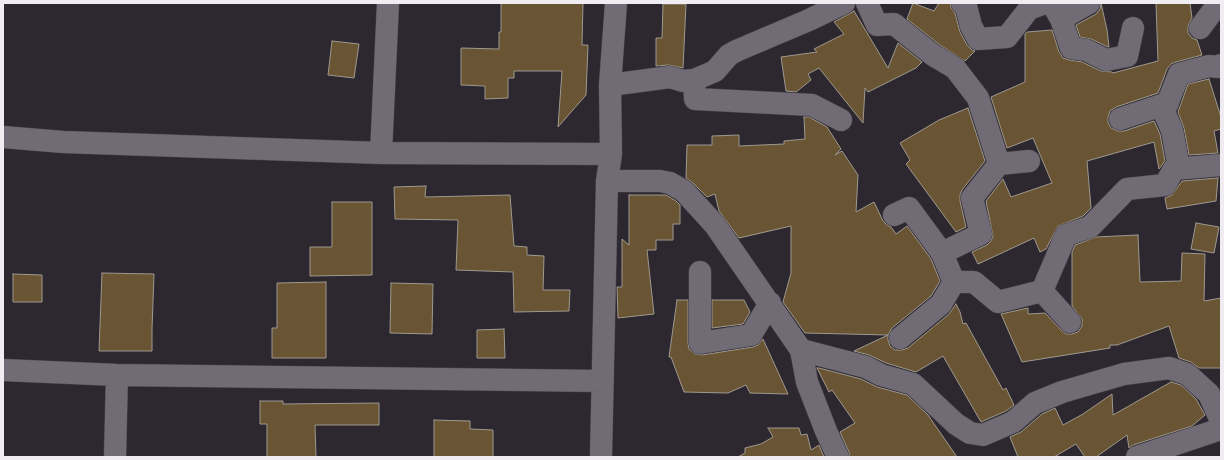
<!DOCTYPE html>
<style>
body{margin:0}
#map{position:relative;width:1224px;height:460px;overflow:hidden;background:#2d282f;font-family:"Libre Baskerville",serif}
canvas{display:block}
.frame{position:absolute;inset:0;border:4px solid #f0edf2;pointer-events:none}
</style>
<div id="map">
<canvas width="1224" height="460"></canvas>
<div class="frame"></div>
</div>
<script>
const c = document.querySelector('canvas').getContext('2d');
c.lineJoin = 'round';
function paint(path, color) {
  c.fillStyle = color;
  c.fill(path, 'evenodd');
}
function toPath(rows) {
  const path = new Path2D();
  for (const r of rows) {
    path.moveTo(r[0], r[1]);
    for (let i = 2; i < r.length; i += 2) path.lineTo(r[i], r[i + 1]);
  }
  return path;
}
function strokePath(path, color, width, dash) {
  c.strokeStyle = color;
  c.lineWidth = width;
  c.lineCap = dash ? 'butt' : 'round';
  c.setLineDash(dash || []);
  c.stroke(path);
}
const building = toPath([
 [501,3,583,3,582,45,588,45,586,95,558,127,562,71,514,71,514,78,508,78,508,98,485,99,485,86,461,85,461,48,499,49,499,32,501,32,501,3],
 [913,3,934,11,939,3,950,3,951,8,955,13,960,32,967,45,972,50,975,51,965,61,940,45,907,19,913,3],
 [1101,3,1107,30,1109,47,1108,47,1091,39,1080,37,1076,25,1096,14,1100,9,1101,3],
 [1156,3,1190,3,1192,18,1188,26,1188,33,1192,38,1197,40,1202,55,1176,62,1171,64,1167,69,1158,93,1116,107,1110,111,1108,117,1108,123,1111,128,1118,131,1124,131,1154,121,1160,134,1165,161,1159,169,1154,142,1087,161,1091,208,1083,216,1058,226,1046,249,1040,252,1034,238,978,264,972,252,987,245,991,241,993,236,986,201,1003,179,1011,197,1052,183,1033,138,1007,148,991,97,1025,82,1025,34,1027,32,1052,30,1059,52,1063,58,1069,60,1082,62,1101,71,1112,72,1113,73,1158,61,1156,3],
 [663,4,686,4,683,68,669,65,656,66,656,38,662,38,663,4],
 [854,11,888,68,898,43,922,62,916,68,868,92,865,88,863,123,819,68,808,74,811,80,796,92,786,91,781,57,817,52,814,49,844,34,834,22,849,14,854,11],
 [332,41,359,44,354,78,328,75,332,41],
 [1209,79,1221,117,1221,129,1214,131,1218,153,1189,155,1184,128,1178,112,1188,84,1209,79],
 [968,108,985,161,962,190,960,195,960,201,966,227,956,232,906,164,910,160,900,143,939,120,968,108],
 [804,117,809,117,827,127,841,149,835,155,842,151,858,175,856,212,874,202,883,221,887,225,891,227,896,234,907,226,931,259,940,281,931,296,892,328,888,335,805,333,783,302,791,273,791,226,739,238,719,211,715,194,707,197,693,183,686,178,687,145,712,145,712,136,739,135,739,146,784,144,784,141,805,139,804,117],
 [1218,178,1216,201,1167,209,1165,198,1172,195,1182,181,1218,178],
 [426,186,425,197,510,195,514,246,527,247,527,255,544,256,543,290,570,290,569,311,514,312,513,272,456,270,458,220,395,219,394,187,426,186],
 [629,195,666,195,676,201,680,205,680,224,673,224,673,240,656,240,656,250,647,250,654,314,618,318,617,287,622,287,622,239,629,245,629,195],
 [332,202,372,202,372,275,310,276,310,247,332,247,332,202],
 [1196,223,1219,227,1214,253,1191,249,1196,223],
 [1138,235,1140,282,1181,281,1182,253,1205,254,1204,301,1221,298,1221,368,1199,368,1191,362,1179,358,1169,326,1117,345,1110,345,1110,348,1022,362,1001,314,1028,308,1028,314,1045,313,1061,330,1066,334,1072,334,1078,332,1082,326,1082,319,1072,306,1072,252,1075,245,1096,237,1138,235],
 [102,273,154,274,152,329,152,351,99,351,102,273],
 [13,274,42,275,42,302,13,302,13,274],
 [326,282,326,358,272,358,272,328,277,328,277,283,326,282],
 [391,283,433,284,432,334,390,333,391,283],
 [677,300,688,300,688,343,689,349,695,354,702,355,753,347,758,345,763,339,788,394,750,393,746,385,728,393,684,392,671,357,669,357,677,300],
 [712,300,744,300,750,312,743,324,712,328,712,300],
 [956,304,960,312,963,324,966,323,1003,390,1006,388,1014,405,1006,411,981,422,943,356,916,372,886,363,869,355,854,351,888,335,888,340,890,346,895,350,902,350,908,348,949,314,956,304],
 [504,329,505,358,477,358,477,330,504,329],
 [817,368,819,368,861,379,877,387,907,395,928,415,957,457,850,457,849,452,840,432,855,423,832,390,829,392,817,368],
 [1171,382,1181,385,1196,399,1200,406,1205,415,1192,426,1133,445,1129,448,1127,435,1096,457,1085,457,1076,444,1054,457,1018,457,1010,437,1021,432,1042,414,1055,408,1063,425,1083,414,1112,394,1113,415,1171,382],
 [260,401,283,401,283,404,379,403,379,425,315,425,316,457,267,457,267,424,260,424,260,401],
 [434,420,470,421,470,429,493,430,493,457,434,457,434,420],
 [768,428,799,428,801,435,807,434,811,450,819,445,824,457,738,457,745,453,745,448,761,444,773,437,768,428]
]);
paint(building, '#695533');
strokePath(building, '#9f9990', 1);
const minor = toPath([
 [867,3,877,25,894,24,933,55,955,68,978,98,999,164],
 [962,3,966,6,971,26,978,39,1007,37,1029,9,1045,3],
 [1052,3,1061,19,1071,48,1086,50,1106,60,1127,56,1133,28],
 [1061,19,1089,3],
 [1200,28,1215,8,1221,8],
 [694,80,695,99,812,105,841,120],
 [610,85,670,77,683,81,694,80,715,71,729,55,736,51,809,20,844,3],
 [1120,119,1168,103],
 [3,137,63,142,381,153,611,154],
 [381,153,388,3],
 [1179,168,1172,130,1164,112,1179,74,1209,66,1219,67,1221,65],
 [607,181,660,181,670,183,684,191,715,225,801,350,807,382,826,431,838,457],
 [894,215,909,208,942,253,954,282,941,304,900,338],
 [942,253,981,234,972,198,999,164,1029,161],
 [700,272,700,343,751,335,770,303],
 [954,282,974,282,998,302,1042,291],
 [1070,322,1042,291,1066,235,1090,227,1127,189,1165,185,1174,169,1221,165],
 [801,350,866,367,881,375,913,384,956,424,970,433,983,435,1013,422,1035,403,1062,392,1124,374,1169,368,1187,374,1209,394,1221,421],
 [3,370,117,375,602,381],
 [115,457,117,375],
 [601,457,607,181,611,154,610,85,616,3],
 [1137,457,1221,429]
]);
strokePath(minor, '#4a464c', 23);
strokePath(minor, '#706b74', 22);
</script>
